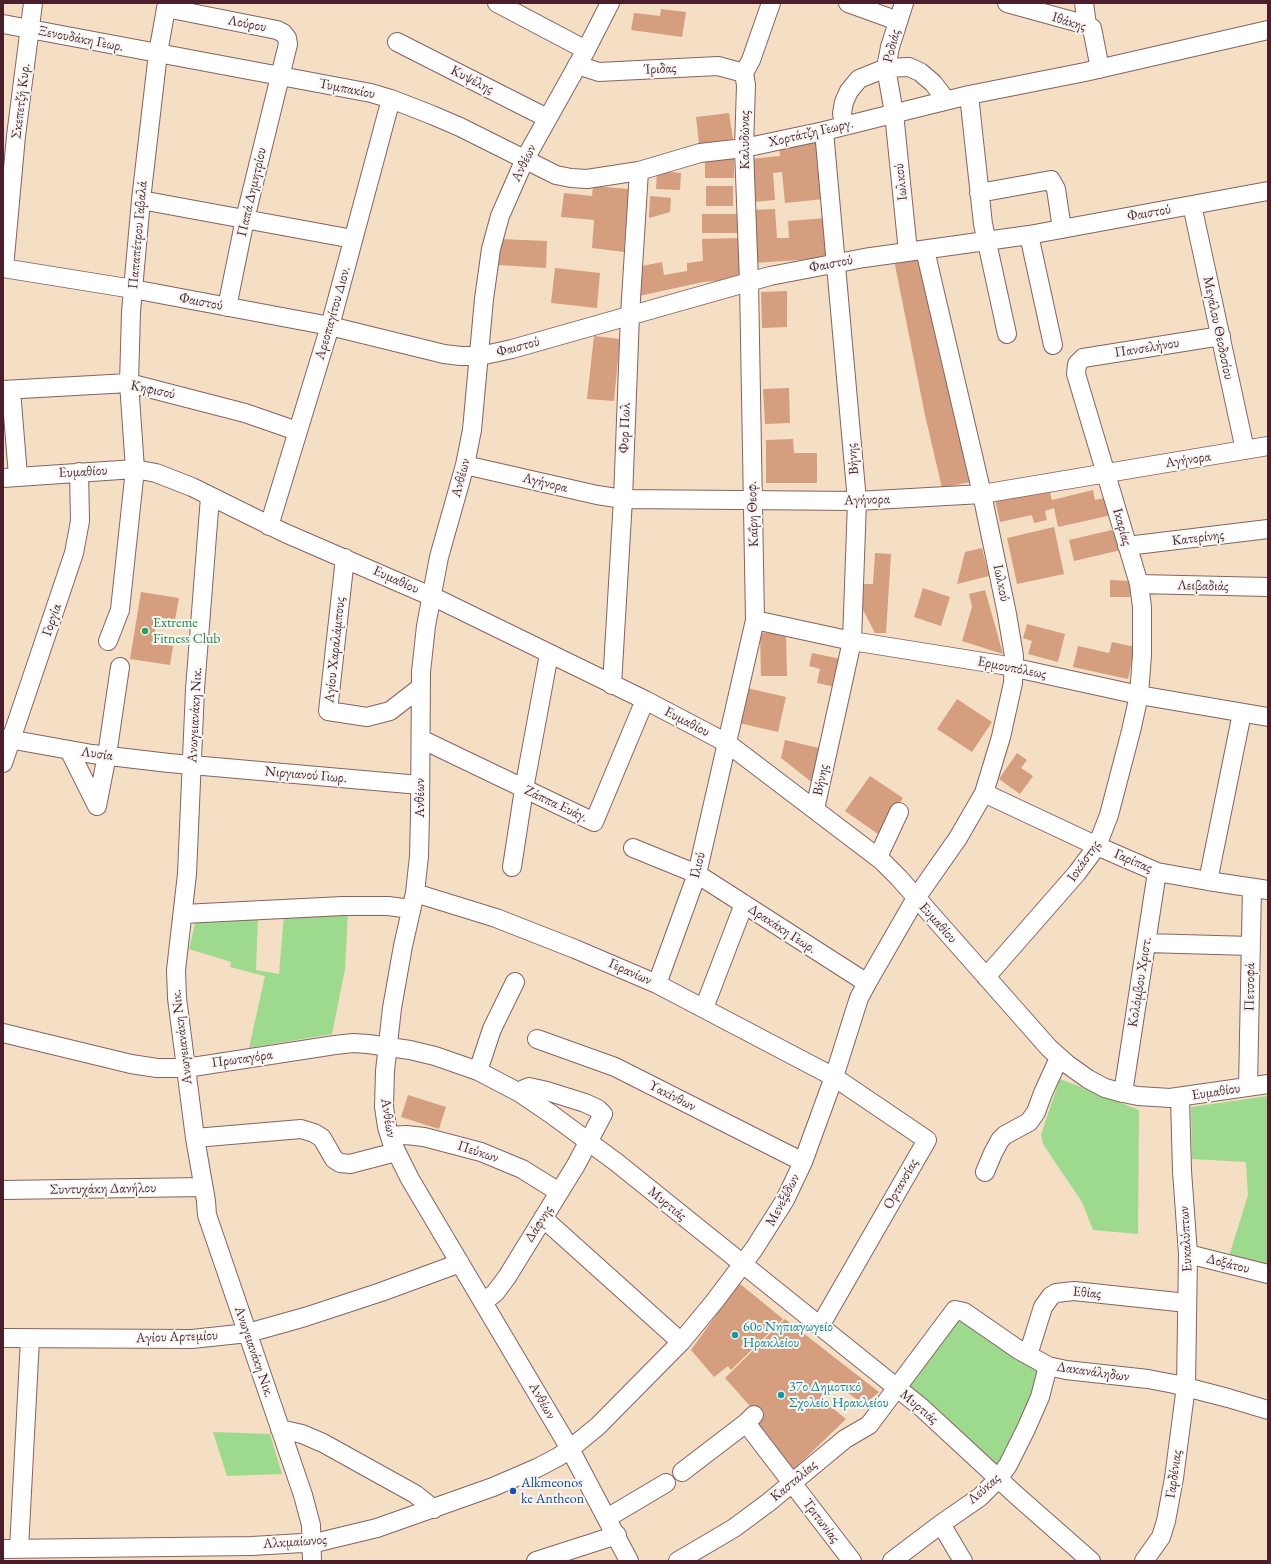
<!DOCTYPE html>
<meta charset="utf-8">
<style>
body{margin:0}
#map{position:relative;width:1271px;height:1564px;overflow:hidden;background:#f4dfc4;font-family:"EB Garamond",serif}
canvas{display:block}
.frame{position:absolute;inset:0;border:4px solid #4a1f2b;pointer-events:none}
</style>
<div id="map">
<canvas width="1271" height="1564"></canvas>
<div class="frame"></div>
</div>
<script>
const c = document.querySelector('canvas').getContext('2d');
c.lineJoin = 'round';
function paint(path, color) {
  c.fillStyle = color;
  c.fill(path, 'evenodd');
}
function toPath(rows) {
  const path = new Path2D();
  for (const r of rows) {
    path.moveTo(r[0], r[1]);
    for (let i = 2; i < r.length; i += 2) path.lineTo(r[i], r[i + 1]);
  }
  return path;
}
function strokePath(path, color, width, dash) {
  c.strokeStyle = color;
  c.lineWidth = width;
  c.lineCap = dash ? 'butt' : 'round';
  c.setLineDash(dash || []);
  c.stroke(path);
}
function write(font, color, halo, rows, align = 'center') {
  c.font = font + ' "EB Garamond",serif';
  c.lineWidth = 4;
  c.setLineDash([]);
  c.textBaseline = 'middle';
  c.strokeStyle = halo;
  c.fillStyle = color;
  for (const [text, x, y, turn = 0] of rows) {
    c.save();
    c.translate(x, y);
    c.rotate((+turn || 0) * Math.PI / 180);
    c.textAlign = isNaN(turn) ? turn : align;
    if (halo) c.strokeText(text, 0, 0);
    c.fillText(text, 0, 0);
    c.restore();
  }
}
paint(toPath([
 [348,912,345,969,332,1034,249,1048,265,976,230,967,231,962,189,949,196,919,258,917,256,970,279,974,284,914],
 [1060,1079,1139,1110,1138,1234,1093,1230,1082,1202,1043,1144,1041,1134],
 [1268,1096,1268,1266,1229,1256,1248,1195,1246,1162,1192,1159,1191,1107],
 [957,1310,1048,1366,998,1479,905,1387],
 [213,1432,270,1434,282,1474,227,1476]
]), '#9dda8e');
paint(toPath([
 [661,9,686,12,682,37,631,30,634,13,660,16],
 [729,113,733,139,699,144,696,117],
 [819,142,824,199,785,203,782,172,773,173,775,200,753,202,750,159,780,156,779,146],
 [705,158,734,159,734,178,705,178],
 [657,171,681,173,680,190,656,189],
 [593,186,629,189,624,252,592,248,594,220,561,217,564,193,592,196],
 [706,186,733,186,733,206,706,206],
 [650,196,671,198,670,212,649,218],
 [775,209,777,238,789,238,788,221,827,218,829,258,754,263,750,210],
 [702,214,739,214,739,233,702,233],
 [740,238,742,279,703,282,639,296,642,266,662,262,664,275,687,271,687,263,703,261,702,239],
 [499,239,547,241,546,268,498,265],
 [921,255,970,482,942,488,925,415,894,260],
 [555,268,600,273,597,308,551,303],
 [787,291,787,327,762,328,761,292],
 [594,336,620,339,614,401,587,399],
 [789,388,790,423,765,424,763,389],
 [793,439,794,453,817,453,817,483,766,483,766,440],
 [1049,488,1052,500,1093,490,1095,500,1108,497,1112,515,1058,527,1054,508,1045,511,1047,520,1034,523,1032,515,1000,522,995,500],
 [1054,527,1064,574,1017,584,1007,538],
 [1116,529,1121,550,1074,561,1069,540],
 [982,548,989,576,957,584,965,552],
 [875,553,891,554,886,633,875,633,862,608,864,584,873,584],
 [1110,580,1130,581,1130,597,1110,597],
 [923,588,950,597,941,626,914,617],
 [985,590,1003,654,962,641,972,607,969,594],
 [141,592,179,598,175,620,157,617,153,643,173,646,170,665,130,659],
 [1027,624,1065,634,1058,662,1028,654,1032,641,1023,638],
 [786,632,787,676,761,676,760,633],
 [1112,642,1135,647,1128,679,1073,667,1078,646,1109,653],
 [812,653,841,659,835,687,817,683,820,669,809,666],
 [747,688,786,697,778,732,739,723],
 [957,699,992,722,972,752,937,729],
 [785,740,823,749,814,784,781,758],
 [1017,753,1027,760,1021,768,1033,776,1020,794,999,779],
 [870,776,903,798,878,834,845,811],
 [408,1095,446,1107,439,1129,401,1117],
 [739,1283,783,1319,731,1370,728,1366,714,1377,691,1350],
 [785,1319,879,1392,864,1405,831,1380,820,1398,846,1419,788,1475,748,1423,757,1414,725,1378]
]), '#d59e7e');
const minor = toPath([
 [497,3,586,50],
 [610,3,586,50,525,159,500,216,491,249,484,299,472,430,465,465,439,557,426,626,421,672,420,815,419,856,415,893,403,946,392,1008,385,1071,384,1107,387,1127,392,1143,410,1179,570,1449,629,1561],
 [848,3,898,21],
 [904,3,890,47,886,68,894,113,908,252],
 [1007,3,1087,25,1092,28,1100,69],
 [1084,3,1087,25],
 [166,8,277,30,283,33,287,38,288,44,245,219,227,307],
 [3,24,371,93,391,99,432,115,460,127,556,175,571,178,587,179,639,171,700,153,744,148,824,131,969,95,1085,72,1268,30],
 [397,42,547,118],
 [577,65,599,72,718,66,744,73],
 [969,95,983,224,1007,334],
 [844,125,842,113,844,102,849,91,859,79,886,68,909,67,920,72,933,83,946,100],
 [979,193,1051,180,1056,189,1062,229],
 [141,200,353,239],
 [1192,205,1245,450],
 [1029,235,1053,345],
 [3,268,133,289,330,326,444,354,461,356,480,356,512,349,770,276,864,258,1029,235,1268,191],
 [4,268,16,136,33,3],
 [3,390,129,383,245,413,297,431],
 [11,390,18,476],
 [465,465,597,495,623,499,857,501,982,494,1268,446],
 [3,478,135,469,156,473,192,487,285,533,442,601,645,700,727,743,881,860,899,878,1049,1048,1067,1064,1088,1079,1105,1088,1123,1093,1138,1096,1170,1098,1268,1084],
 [210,497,195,689,187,874,176,970,177,998,195,1138,206,1201,207,1215,303,1495,311,1525,312,1561],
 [269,526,330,326,391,99],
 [1127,546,1268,529],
 [345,558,328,711,367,717,390,711,421,687],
 [1139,584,1268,587],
 [755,620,852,641,1002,665,1139,695,1268,717],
 [108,641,120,610,135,469,129,383,131,312,141,200,158,53,167,3],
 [612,685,623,499,630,315,639,171],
 [3,738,92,754,169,763,420,785],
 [421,739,594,822,645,700],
 [69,750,97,806],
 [3,763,74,553,80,521,79,472],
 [984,793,1097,846,1157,872,1208,881,1268,890],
 [97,806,107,755,120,667],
 [815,809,852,641,857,501,824,131],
 [633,848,697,874,867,983],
 [878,857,899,812],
 [512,867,524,789,549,654],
 [1208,881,1242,713],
 [415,893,496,918,575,949,657,984,834,1077,927,1140,820,1326],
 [183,914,343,906,388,906,411,909],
 [1146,943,1251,946],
 [986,977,1077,873,1097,846,1109,815,1131,731,1139,695,1142,655,1142,607,1139,584,1076,374,1077,364,1083,358,1221,336],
 [657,984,697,874,755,620,749,282,744,148,746,85,744,73,751,60,771,3],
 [704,1008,744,904],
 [3,1033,131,1064,157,1068,186,1068,335,1045,353,1043,368,1044,410,1050,435,1056,478,1071,520,1093,551,1114,616,1162,922,1408,1016,1495,1091,1561],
 [537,1039,615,1067,803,1162],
 [478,1071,492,1029,515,982],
 [1248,1087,1252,888],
 [1123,1093,1157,872],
 [390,1136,406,1135,424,1137,481,1152,522,1169,559,1192],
 [195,1138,301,1129,314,1133,322,1138,334,1159,340,1163,350,1164,396,1152],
 [985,1172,993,1153,1000,1140,1005,1135,1029,1122,1036,1112,1043,1093,1059,1058],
 [3,1190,203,1187],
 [543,1218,681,1342],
 [1188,1254,1268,1274],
 [483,1302,495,1293,507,1277,576,1165,603,1114,598,1109,585,1103,547,1091,529,1087,524,1089,520,1093],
 [3,1338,192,1339,248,1333,305,1317,381,1292,460,1263],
 [1028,1355,1043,1307,1051,1296,1056,1293,1074,1291,1187,1303],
 [746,1423,852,1561],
 [280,1429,302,1434,323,1443,415,1494,434,1509],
 [682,1472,746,1423,754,1415],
 [607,1518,666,1483],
 [941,1524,963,1561],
 [3,1549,252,1546,319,1542,377,1528,493,1487,537,1468,558,1457,570,1449,598,1426,681,1342,714,1302,754,1249,785,1200,803,1162,834,1077,859,998,867,983,916,898,958,838,984,793,1001,737,1013,683,1014,656,1007,614,982,494,925,250],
 [19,1549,30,1339],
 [536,1561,617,1535],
 [678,1561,734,1528,769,1502,845,1439,869,1425,955,1310,964,1312,1019,1350,1048,1366,1066,1370,1148,1379,1174,1384,1228,1398,1268,1410],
 [892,1561,941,1524,980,1497,998,1479,1008,1465,1026,1429,1040,1397,1048,1366],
 [1144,1561,1161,1537,1166,1521,1174,1478,1186,1386,1188,1254,1182,1171,1180,1098]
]);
strokePath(minor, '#866261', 20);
strokePath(minor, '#fff', 18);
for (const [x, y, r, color] of [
 [145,631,4,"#2e9e5b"],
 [735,1335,4,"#0f9aa8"],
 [781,1395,4,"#0f9aa8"],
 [513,1491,4,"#1a4fb4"]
]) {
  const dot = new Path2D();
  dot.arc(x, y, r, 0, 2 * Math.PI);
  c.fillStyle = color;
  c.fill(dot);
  strokePath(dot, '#f6f6f2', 1.5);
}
write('14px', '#4a1f2b', '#f6f6f2', [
 ["Ιθάκης",1069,22,17],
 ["Λούρου",247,24,11],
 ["Ξενουδάκη Γεωρ.",81,39,11],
 ["Ροδιάς",892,46,-76],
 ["Ίριδας",660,69,-3],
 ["Κυψέλης",472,80,27],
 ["Τυμπακίου",347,89,11],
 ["Σκεπετζή Κυρ.",21,101,-83],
 ["Χορτάτζη Γεωργ.",811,133,-13],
 ["Καλυδώνας",745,140,-90],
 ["Ανθέων",524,163,-64],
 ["Ιωλκού",901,182,-96],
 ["Παπά Δημητρίου",252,192,-77],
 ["Φαιστού",1149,213,-10],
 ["Παπαπέτρου Γαβαλά",138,235,-85],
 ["Φαιστού",831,264,-11],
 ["Φαιστού",201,302,11],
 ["Αρεοπαγίτου Διον.",333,313,-74],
 ["Μεγάλου Θεοδοσίου",1218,328,78],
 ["Φαιστού",518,347,-15],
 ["Πανσελήνου",1147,348,-9],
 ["Κηφισού",153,390,12],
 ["Φορ Πωλ",625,428,-88],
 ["Βήνης",853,459,-95],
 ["Αγήνορα",1188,460,-9],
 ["Ευμαθίου",83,472,-3],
 ["Ανθέων",461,478,-75],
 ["Αγήνορα",545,483,13],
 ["Αγήνορα",867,500,-2],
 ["Καΐρη Θεοφ.",753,514,-92],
 ["Ικαρίας",1122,527,74],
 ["Κατερίνης",1198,538,-7],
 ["Ευμαθίου",396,580,24],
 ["Ιωλκού",1001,583,78],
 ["Λειβαδιάς",1203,586,1],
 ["Γοργία",52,620,-71],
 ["Αγίου Χαραλάμπους",335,650,-84],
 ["Ερμουπόλεως",1012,668,11],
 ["Ανωγειανάκη Νικ.",195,715,-87],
 ["Ευμαθίου",687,722,27],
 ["Λυσία",97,754,8],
 ["Νιργιανού Γιωρ.",306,775,5],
 ["Βήνης",821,780,-78],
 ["Ανθέων",420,798,-90],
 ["Ζάππα Ευάγ.",556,804,25],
 ["Ιοκάστης",1084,861,-55],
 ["Γαρίπας",1133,861,23],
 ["Ιλιού",698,865,-76],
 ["Ευμαθίου",938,923,48],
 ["Δρακάκη Γεωρ.",782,929,33],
 ["Γερανίων",630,972,24],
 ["Κολόμβου Χριστ.",1140,982,-81],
 ["Πετσοφά",1250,987,-89],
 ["Ανωγειανάκη Νικ.",182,1037,-97],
 ["Πρωταγόρα",242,1059,-8],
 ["Ευμαθίου",1216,1092,-9],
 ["Υακίνθων",672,1096,27],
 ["Ανθέων",388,1118,81],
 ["Πεύκων",478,1152,18],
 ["Ορτανσίας",901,1184,-60],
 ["Συντυχάκη Δανήλου",103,1189,-1],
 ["Μενεξέδων",783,1200,-62],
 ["Μυρτιάς",667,1204,39],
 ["Δάφνης",539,1224,-58],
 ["Ευκαλύπτων",1186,1239,-93],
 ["Δοξάτου",1228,1264,14],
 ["Εθίας",1087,1293,5],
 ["Αγίου Αρτεμίου",177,1337,-2],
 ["Ανωγειανάκη Νικ.",254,1352,71],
 ["Δακανάληδων",1093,1372,8],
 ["Ανθέων",542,1401,60],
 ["Μυρτιάς",919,1407,40],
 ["Γαρδένιας",1174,1474,-82],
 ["Κασταλίας",794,1481,-40],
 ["Λεύκας",984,1489,-42],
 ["Τριτωνίας",821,1521,53],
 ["Αλκμαίωνος",295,1542,-4]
]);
write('14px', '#27864d', '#f6f6f2', [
 ["Extreme",153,623],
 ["Fitness Club",153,639]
], 'left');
write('14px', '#0d838f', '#f6f6f2', [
 ["60ο Νηπιαγωγείο",743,1327],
 ["Ηρακλείου",743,1343],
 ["37ο Δημοτικό",789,1387],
 ["Σχολείο Ηρακλείου",789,1403]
], 'left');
write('14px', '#164399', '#f6f6f2', [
 ["Alkmeonos",521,1483],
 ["ke Antheon",521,1499]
], 'left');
</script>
